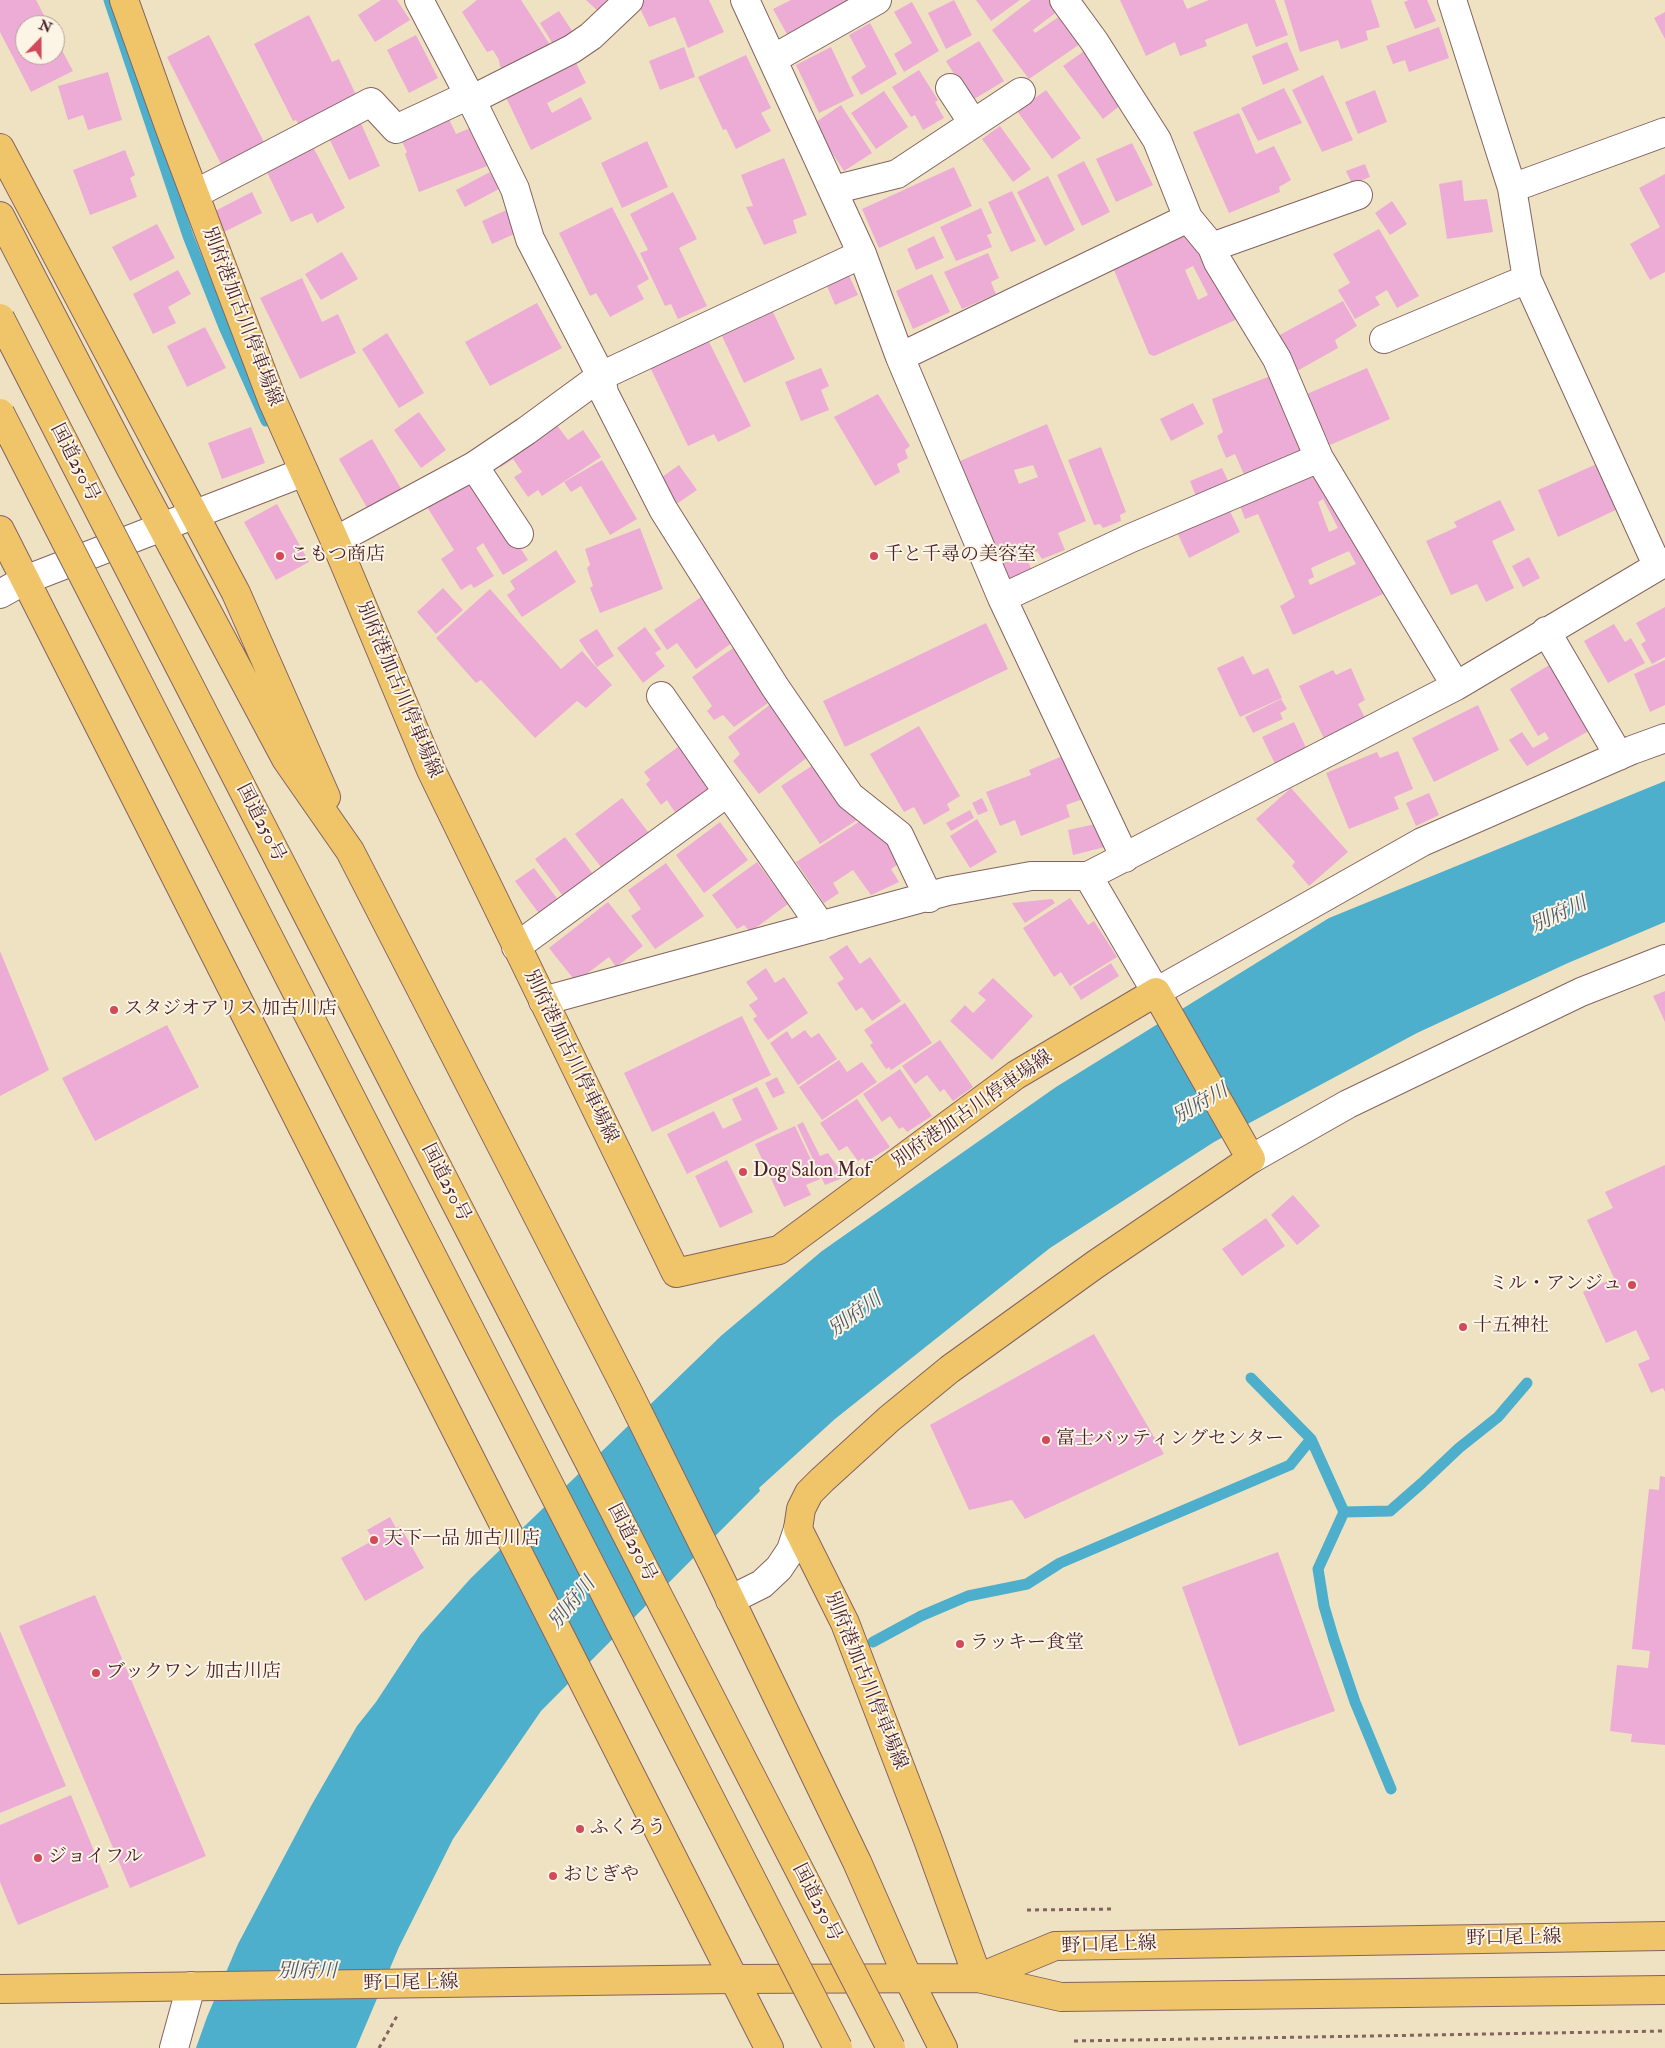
<!DOCTYPE html>
<meta charset="utf-8">
<style>
body{margin:0}
#map{position:relative;width:1665px;height:2048px;overflow:hidden;background:#efe2c2;font-family:"IM FELL Double Pica",serif}
canvas{display:block}
.north{position:absolute;left:15px;top:15px;width:50px;height:50px;box-sizing:border-box;background:#fcf5e5;border:1px solid #b59f9b;border-radius:50%;rotate:22deg;font-size:14px;font-weight:700;line-height:20px;text-align:center;color:#4a1f2b}
.north::after{content:'';display:block;margin:auto;width:18px;height:22px;background:#d1495b;clip-path:polygon(50% 0,100% 100%,50% 72%,0 100%)}
</style>
<div id="map">
<canvas width="1665" height="2048"></canvas>
<div class="north">N</div>
</div>
<script>
const c = document.querySelector('canvas').getContext('2d');
c.lineJoin = 'round';
function paint(path, color) {
  c.fillStyle = color;
  c.fill(path, 'evenodd');
}
function toPath(rows) {
  const path = new Path2D();
  for (const r of rows) {
    path.moveTo(r[0], r[1]);
    for (let i = 2; i < r.length; i += 2) path.lineTo(r[i], r[i + 1]);
  }
  return path;
}
function strokePath(path, color, width, dash) {
  c.strokeStyle = color;
  c.lineWidth = width;
  c.lineCap = dash ? 'butt' : 'round';
  c.setLineDash(dash || []);
  c.stroke(path);
}
function write(font, color, halo, rows, align = 'center') {
  c.font = font + ' "IM FELL Double Pica","Noto Serif JP",serif';
  c.lineWidth = 4;
  c.setLineDash([]);
  c.textBaseline = 'middle';
  c.strokeStyle = halo;
  c.fillStyle = color;
  for (const [text, x, y, turn = 0] of rows) {
    c.save();
    c.translate(x, y);
    c.rotate((+turn || 0) * Math.PI / 180);
    c.textAlign = isNaN(turn) ? turn : align;
    if (halo) c.strokeText(text, 0, 0);
    c.fillText(text, 0, 0);
    c.restore();
  }
}
paint(toPath([
 [1665,781,1665,922,1568,963,1417,1033,1214,1142,1050,1248,835,1419,759,1488,760,1491,541,1711,453,1839,399,1947,356,2048,196,2048,207,2017,238,1944,311,1806,357,1726,376,1702,420,1635,471,1578,722,1335,822,1251,1056,1087,1329,918]
]), '#4eafcd');
strokePath(toPath([
 [109,0,188,236,224,327,266,421],
 [1251,1378,1311,1439,1344,1512,1390,1511,1422,1483,1459,1448,1498,1417,1527,1383],
 [1344,1512,1318,1569,1324,1606,1334,1640,1355,1702,1391,1789],
 [873,1642,921,1616,968,1596,1027,1584,1060,1563,1290,1465,1311,1439]
]), '#4eafcd', 11);
paint(toPath([
 [0,0,36,0,49,25,25,25,25,55,55,55,55,37,73,71,31,92,0,32],
 [381,0,397,0,410,20,375,42,358,15],
 [477,0,521,0,552,48,513,73,500,67,499,60,493,50,487,52,462,12],
 [586,0,617,0,601,14],
 [636,0,709,0,724,32,688,48,675,17,649,27],
 [791,0,848,0,850,4,788,36,773,9],
 [954,0,972,35,946,49,928,13],
 [976,0,1020,0,991,21],
 [1031,0,1049,0,1058,11,1033,30,1035,33,1063,14,1083,42,1029,79,992,30],
 [1120,0,1183,0,1187,9,1209,0,1275,0,1288,35,1256,47,1247,23,1205,40,1207,46,1180,56,1175,42,1146,56],
 [1284,0,1371,0,1380,27,1366,31,1368,40,1341,49,1338,40,1300,52],
 [1409,0,1427,0,1436,21,1415,29,1404,2],
 [912,2,939,51,904,72,894,54,912,43,894,12],
 [559,11,576,37,556,49,540,23],
 [1665,12,1665,39,1654,18],
 [309,15,332,62,339,59,359,101,301,128,296,120,293,121,254,44],
 [870,23,897,74,861,95,851,77,866,67,849,35],
 [1439,27,1449,58,1409,72,1405,60,1393,64,1386,46],
 [209,35,265,144,222,166,167,57],
 [416,35,438,78,409,93,387,50],
 [979,41,1004,81,971,101,946,61],
 [1287,42,1299,70,1263,85,1252,56],
 [684,47,695,77,660,90,649,61],
 [831,47,854,96,819,113,796,65],
 [1087,49,1126,101,1103,119,1063,66],
 [746,55,771,108,761,113,771,131,736,149,726,129,723,130,698,77],
 [573,57,586,83,547,103,552,113,581,97,592,119,531,150,503,91],
 [919,70,938,100,935,102,944,118,923,130,915,115,911,117,892,87],
 [108,72,122,120,88,130,83,115,68,120,58,86],
 [1323,75,1353,140,1322,152,1292,90],
 [1284,88,1302,123,1258,141,1241,108],
 [1046,90,1081,138,1052,159,1017,111],
 [1375,90,1387,122,1358,134,1345,102],
 [884,91,908,127,876,149,851,113],
 [841,105,872,153,844,171,813,124],
 [1239,113,1256,154,1274,146,1291,180,1279,187,1280,192,1229,213,1193,132],
 [447,115,456,134,475,126,490,165,419,192,405,154,407,152,398,133],
 [359,119,380,166,349,180,327,134],
 [1000,126,1031,169,1013,182,982,139],
 [647,141,668,187,622,208,601,163],
 [1132,143,1153,185,1116,202,1096,159],
 [312,145,345,208,317,223,312,213,291,222,267,172],
 [125,150,135,175,130,178,137,197,90,215,73,170],
 [784,158,807,215,793,220,797,233,764,245,746,207,753,206,741,175],
 [1084,161,1110,212,1082,226,1057,175],
 [1365,164,1370,177,1352,184,1346,171],
 [954,167,972,206,879,248,862,209],
 [490,172,499,189,465,207,456,190],
 [1665,174,1665,272,1650,280,1630,244,1660,227,1639,188],
 [1048,176,1075,230,1045,246,1017,192],
 [1462,180,1464,201,1487,199,1493,232,1447,239,1439,184],
 [1012,191,1036,241,1011,252,988,202],
 [252,192,262,213,224,232,213,212],
 [673,192,697,239,679,248,707,306,678,319,671,304,665,306,640,253,648,250,630,214],
 [1392,201,1407,224,1390,235,1375,213],
 [612,207,649,279,637,286,644,299,610,317,596,293,590,296,559,233],
 [511,208,521,231,492,244,482,221],
 [981,208,992,233,987,235,992,247,956,261,940,227],
 [157,224,175,258,130,281,112,247],
 [1379,229,1419,296,1397,308,1387,290,1375,297,1380,305,1355,319,1338,290,1350,283,1333,254],
 [1188,230,1240,318,1154,356,1149,354,1111,263],
 [1193,266,1208,295,1198,300,1185,270],
 [934,236,944,258,916,270,907,249],
 [342,252,358,279,321,300,305,274],
 [988,253,999,278,991,282,996,294,962,309,944,272],
 [846,269,858,295,835,305,824,279],
 [178,270,191,294,168,307,176,323,153,334,133,294],
 [932,274,950,312,913,329,896,291],
 [302,278,322,322,338,314,356,353,300,379,260,298],
 [1343,301,1357,326,1335,340,1338,348,1297,371,1274,338],
 [537,303,562,348,490,386,465,342],
 [773,312,795,359,744,383,722,336],
 [205,327,226,368,187,387,167,346],
 [387,333,424,393,399,408,362,349],
 [705,334,751,426,718,442,714,434,688,446,648,363],
 [821,368,829,386,821,390,829,410,801,421,785,382],
 [1367,368,1390,419,1330,445,1307,394],
 [1278,373,1310,454,1246,479,1235,454,1226,458,1217,436,1223,432,1212,399],
 [878,394,910,446,905,450,908,458,897,464,900,472,875,486,834,417],
 [1193,403,1204,424,1171,441,1160,419],
 [419,412,446,450,421,468,394,430],
 [553,420,568,440,583,430,601,457,542,496,538,490,528,497,514,477,522,472,513,459,501,467,495,458],
 [1047,424,1086,521,1058,533,1065,550,1042,559,1037,551,1026,556,1034,576,1011,585,960,461],
 [1033,465,1038,477,1019,484,1014,470],
 [251,427,265,463,222,479,208,443],
 [372,439,403,492,369,511,339,459],
 [1101,447,1126,512,1120,515,1121,521,1103,528,1100,524,1094,525,1068,460],
 [602,460,637,519,610,535,581,486,571,492,564,482],
 [1599,463,1620,508,1558,537,1538,490],
 [679,465,697,490,672,507,655,482],
 [1222,468,1231,487,1198,501,1190,481],
 [1325,469,1392,590,1293,635,1280,606,1295,597,1258,514,1245,519,1240,506],
 [1323,499,1338,528,1329,532,1318,502],
 [1349,551,1356,564,1310,585,1308,580,1314,577,1311,568],
 [472,472,528,560,503,575,483,543,476,548,494,576,474,588,471,584,461,590,441,559,454,550,424,502],
 [1500,500,1515,530,1492,541,1514,588,1486,602,1477,584,1451,595,1426,541,1457,527,1454,522],
 [1226,503,1240,532,1189,558,1175,528],
 [277,504,309,562,276,580,244,522],
 [640,528,663,589,600,613,590,588,593,586,587,568,590,565,585,549],
 [556,550,576,582,522,617,507,595,515,589,510,581],
 [1529,557,1540,578,1523,587,1512,566],
 [443,588,463,610,436,634,417,612],
 [490,589,561,669,582,651,612,685,586,708,577,701,535,738,481,680,476,683,436,638],
 [704,595,736,640,696,669,677,643,667,650,654,630],
 [1665,607,1665,657,1652,664,1641,644,1646,641,1636,623],
 [986,623,1008,669,845,747,823,701],
 [1614,624,1625,642,1631,638,1645,663,1608,683,1584,641],
 [645,627,661,649,655,653,665,666,643,683,617,648],
 [597,629,614,656,597,667,579,640],
 [736,646,775,698,734,727,723,715,714,720,707,711,712,706,692,677],
 [1243,656,1253,675,1268,668,1282,698,1240,717,1217,668],
 [1665,660,1665,705,1650,712,1634,674],
 [1554,662,1594,728,1527,766,1509,740,1522,732,1533,748,1549,739,1545,732,1538,736,1510,689],
 [1351,668,1365,700,1358,704,1368,724,1326,743,1299,686,1333,670,1336,675],
 [1281,699,1287,709,1280,713,1283,719,1253,733,1245,717],
 [772,703,812,754,759,794,733,761,740,754,728,737],
 [1478,705,1499,750,1434,782,1412,738],
 [1294,722,1309,754,1278,770,1262,737],
 [919,726,960,796,947,804,950,810,924,825,914,807,904,812,870,754],
 [682,744,719,796,676,814,667,800,661,805,646,784,650,780,644,772],
 [1398,751,1413,789,1394,797,1399,809,1349,829,1326,773,1377,752,1380,758],
 [1065,755,1083,799,1066,805,1070,817,1021,836,1015,820,1000,826,986,792,1031,775,1029,770],
 [818,762,857,820,820,844,781,786],
 [1291,788,1348,852,1309,886,1292,866,1295,862,1256,819],
 [1429,793,1439,815,1416,826,1406,803],
 [622,798,655,841,609,877,575,834],
 [982,798,988,811,978,815,972,803],
 [970,810,974,818,951,831,946,823],
 [865,818,878,837,882,835,900,863,891,869,899,882,871,895,853,870,833,883,839,893,824,903,796,862],
 [977,819,997,852,970,868,950,836],
 [720,822,748,860,704,893,676,855],
 [1100,823,1105,847,1073,855,1068,830],
 [565,837,596,878,566,900,535,859],
 [757,862,788,904,750,932,744,925,737,929,712,895],
 [666,863,704,916,655,949,631,916,641,909,628,890],
 [534,868,562,905,543,919,515,881],
 [1070,898,1088,925,1094,921,1117,957,1070,986,1061,972,1054,977,1023,928],
 [1052,899,1055,903,1025,923,1012,903],
 [608,902,643,946,616,967,609,957,576,982,549,948],
 [847,945,860,964,870,957,901,1001,872,1021,862,1007,856,1011,837,983,844,979,829,957],
 [0,951,49,1070,0,1096],
 [1111,963,1119,976,1081,1000,1073,987],
 [766,968,775,983,784,977,808,1013,768,1040,753,1019,757,1016,749,1005,758,999,746,982],
 [993,978,1033,1016,992,1060,950,1021,965,1005,973,1013,986,1000,978,993],
 [1665,991,1665,1022,1653,996],
 [905,1003,932,1043,891,1070,889,1067,886,1069,870,1045,873,1043,864,1030],
 [742,1016,771,1075,652,1132,624,1073],
 [167,1025,199,1087,95,1141,62,1078],
 [805,1030,811,1038,819,1033,837,1059,798,1085,770,1043,787,1031,792,1039],
 [940,1040,973,1087,953,1101,944,1089,940,1092,927,1075,915,1084,902,1066],
 [839,1060,847,1072,862,1062,877,1082,822,1120,799,1087],
 [900,1069,932,1116,907,1132,903,1127,899,1129,890,1116,882,1122,863,1094],
 [777,1077,785,1093,773,1098,765,1083],
 [757,1087,778,1129,687,1174,667,1134,714,1111,723,1129,742,1120,732,1099],
 [857,1099,890,1147,866,1162,863,1158,858,1161,847,1146,839,1151,820,1123],
 [803,1122,820,1156,828,1153,845,1177,825,1185,797,1125],
 [795,1126,820,1179,806,1185,811,1195,784,1207,755,1144],
 [727,1160,753,1212,720,1228,695,1176],
 [1665,1165,1665,1392,1663,1388,1651,1393,1638,1364,1650,1359,1636,1330,1606,1343,1583,1292,1614,1278,1587,1220,1613,1208,1605,1192],
 [1293,1195,1320,1226,1297,1245,1271,1215],
 [1266,1218,1285,1246,1242,1276,1222,1249],
 [1094,1334,1164,1454,1025,1519,1012,1500,969,1510,930,1425],
 [1660,1476,1665,1477,1665,1745,1631,1742,1632,1734,1610,1731,1617,1665,1648,1668,1650,1651,1632,1649,1649,1489,1659,1490],
 [390,1517,396,1528,400,1526,424,1568,365,1601,341,1558,374,1540,367,1530],
 [1278,1552,1335,1711,1239,1746,1182,1587],
 [95,1595,206,1856,130,1888,19,1626],
 [0,1631,66,1786,0,1813],
 [71,1795,109,1887,18,1925,0,1882,0,1825]
]), '#ecacd5');
const minor = toPath([
 [419,0,469,95,515,189,530,239,601,376,604,393,663,509,775,687,850,796,899,835,929,898],
 [745,0,862,254,900,357,1002,598,1125,858],
 [1064,0,1094,41,1157,140,1188,218,1212,247,1358,195],
 [1452,0,1512,188,1527,279,1657,565],
 [773,59,877,0],
 [950,88,973,123],
 [471,100,572,49,591,36,629,0],
 [1512,188,1665,132],
 [833,190,897,174,1021,92],
 [195,194,371,102,396,129,469,95],
 [1212,247,1218,262,1277,359,1319,458,1456,686],
 [1384,339,1527,279],
 [900,357,1188,218],
 [474,466,519,534],
 [335,541,474,466,526,431,601,376,862,254],
 [0,594,25,580,304,472],
 [1002,598,1131,538,1319,458],
 [1546,631,1619,756],
 [661,696,821,926],
 [1088,876,1156,992,1422,842,1632,750,1665,738],
 [516,947,728,792],
 [543,1001,948,891,1031,876,1088,876,1456,686,1665,562],
 [1251,1159,1348,1104,1581,992,1665,959],
 [730,1600,762,1584,779,1568,791,1550,798,1529],
 [174,2048,191,1986]
]);
const major = toPath([
 [124,0,170,129,273,402,335,541,431,770,676,1273,779,1250,1016,1075,1156,992,1251,1159,1096,1264,950,1369,889,1419,822,1480,809,1493,801,1509,798,1529,845,1623,928,1840,978,1978],
 [978,1978,1055,1946,1665,1936],
 [0,1989,733,1979,978,1978,1061,1997,1665,1990]
]);
const highway = toPath([
 [0,148,236,593,326,797],
 [0,216,130,467,286,759,350,851,627,1390,718,1574,857,1862,908,1978,943,2048],
 [0,530,769,2048]
]);
strokePath(minor, '#846360', 30);
strokePath(major, '#846360', 30);
strokePath(highway, '#846360', 30);
strokePath(toPath([
 [1027,1910,1114,1909],
 [1074,2041,1665,2031],
 [379,2048,397,2016]
]), '#846360', 3, [4, 4]);
strokePath(minor, '#fff', 28);
strokePath(major, '#f0c469', 28);
strokePath(highway, '#f0c469', 28);
const highwayBridge = toPath([
 [0,318,891,2048],
 [0,413,838,2048]
]);
strokePath(highwayBridge, '#846360', 30, []);
strokePath(highwayBridge, '#f0c469', 28);
for (const [x, y, r, color] of [
 [280,556,5,"#d1495b"],
 [874,556,5,"#d1495b"],
 [114,1010,5,"#d1495b"],
 [743,1172,5,"#d1495b"],
 [1632,1285,5,"#d1495b"],
 [1463,1327,5,"#d1495b"],
 [1046,1440,5,"#d1495b"],
 [374,1540,5,"#d1495b"],
 [960,1644,5,"#d1495b"],
 [96,1673,5,"#d1495b"],
 [580,1829,5,"#d1495b"],
 [38,1858,5,"#d1495b"],
 [553,1876,5,"#d1495b"]
]) {
  const dot = new Path2D();
  dot.arc(x, y, r, 0, 2 * Math.PI);
  c.fillStyle = color;
  c.fill(dot);
  strokePath(dot, '#fcf5e5', 2);
}
write('19px', '#4a1f2b', '#fcf5e5', [
 ["別府港加古川停車場線",241,317,69],
 ["国道250号",74,463,63],
 ["別府港加古川停車場線",398,690,67],
 ["国道250号",260,823,63],
 ["別府港加古川停車場線",570,1057,64],
 ["別府港加古川停車場線",973,1110,-35],
 ["国道250号",445,1183,63],
 ["国道250号",631,1543,63],
 ["別府港加古川停車場線",865,1681,68],
 ["国道250号",816,1903,63],
 ["野口尾上線",1514,1939,-1],
 ["野口尾上線",1109,1946,-2],
 ["野口尾上線",411,1984,-1]
]);
write('19px', '#4a1f2b', '#fcf5e5', [
 ["こもつ商店",290,556],
 ["千と千尋の美容室",884,556],
 ["スタジオアリス 加古川店",124,1010],
 ["Dog Salon Mof",753,1172],
 ["ミル・アンジュ",1622,1285,"right"],
 ["十五神社",1473,1327],
 ["富士バッティングセンター",1056,1440],
 ["天下一品 加古川店",384,1540],
 ["ラッキー食堂",970,1644],
 ["ブックワン 加古川店",106,1673],
 ["ふくろう",590,1829],
 ["ジョイフル",48,1858],
 ["おじぎや",563,1876]
], 'left');
write('italic 20px', '#4c596c', '#fcf5e5', [
 ["別府川",1559,916,-25],
 ["別府川",1201,1105,-30],
 ["別府川",856,1316,-36],
 ["別府川",573,1604,-50],
 ["別府川",307,1973]
]);
</script>
